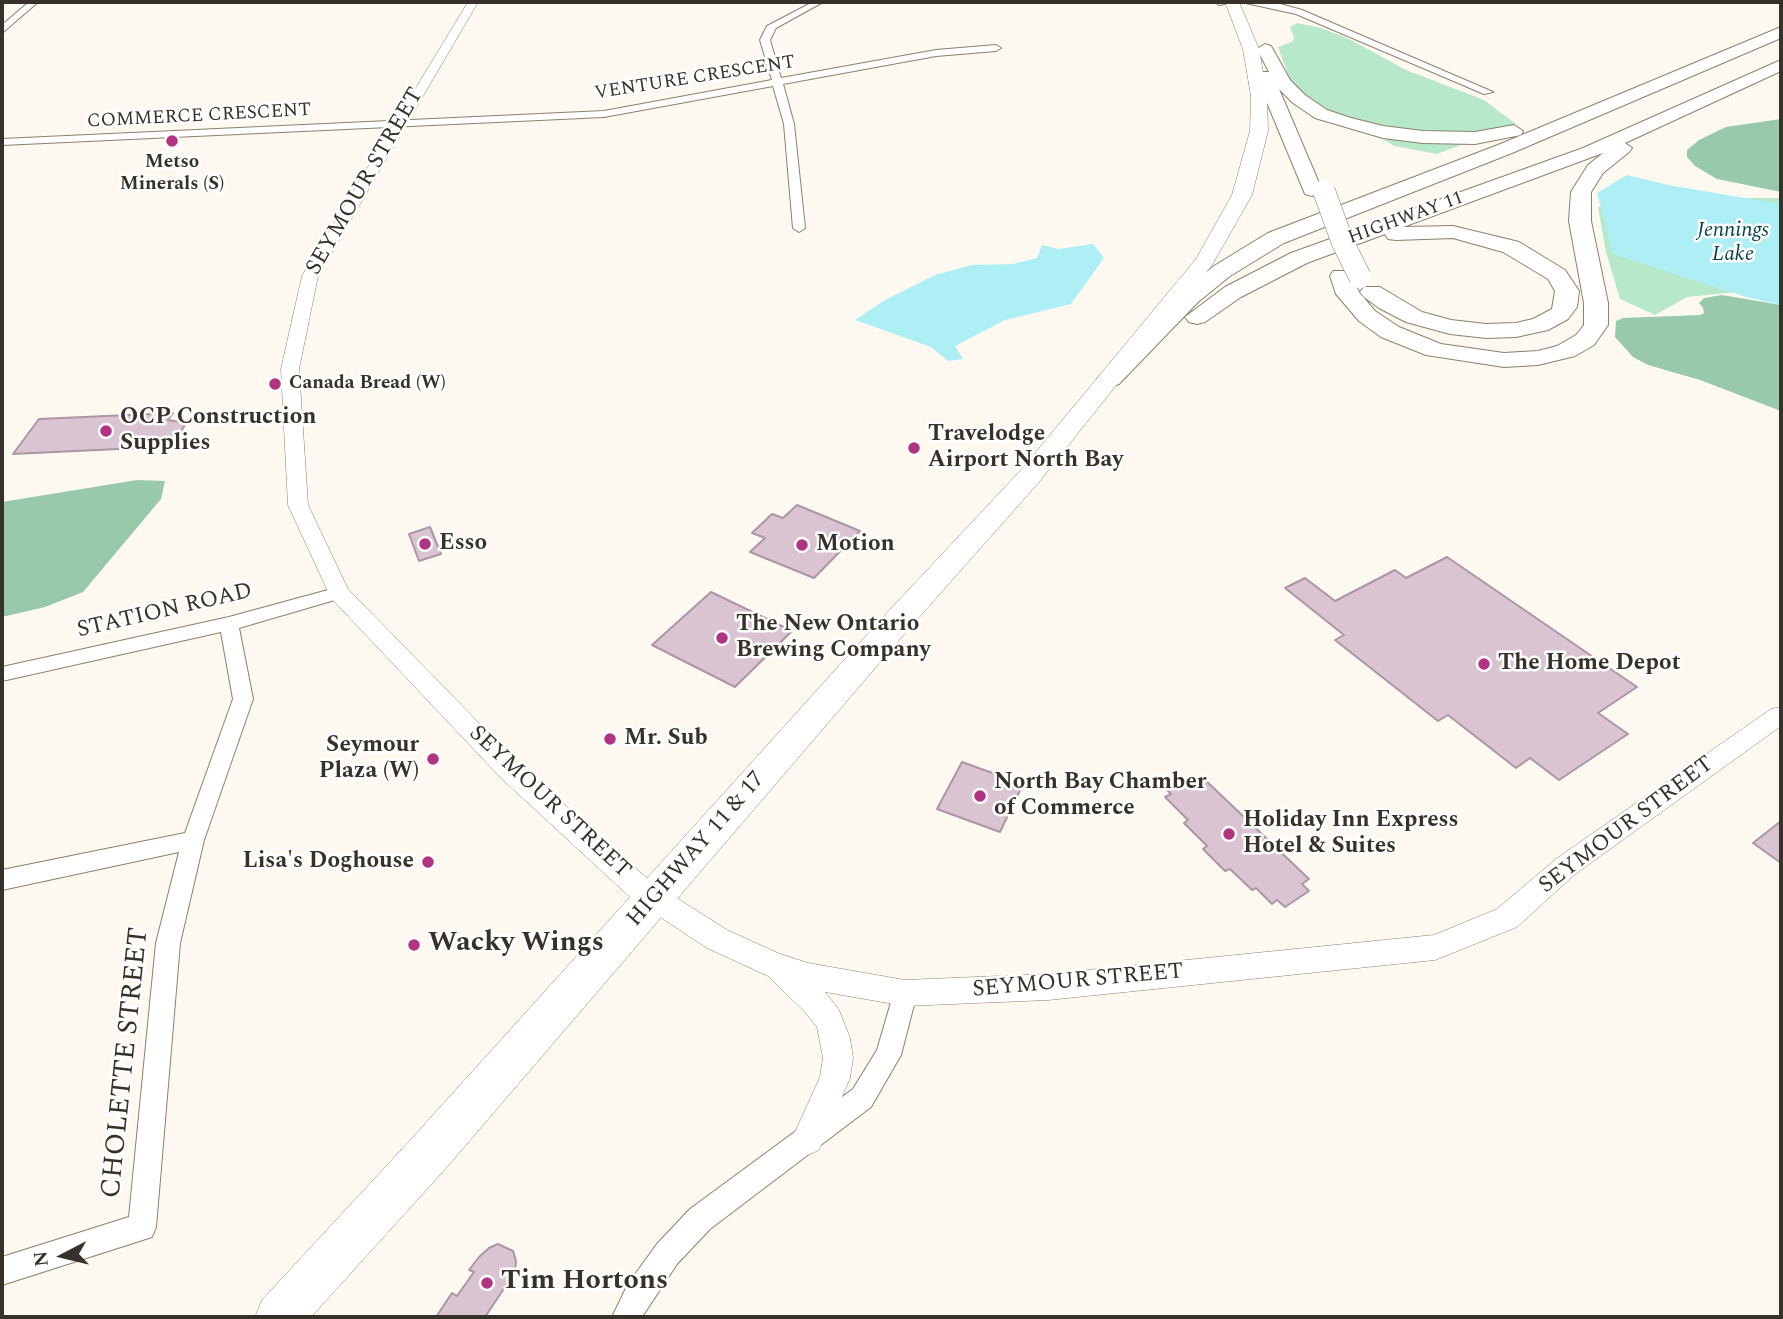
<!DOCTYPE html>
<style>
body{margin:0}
#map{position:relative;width:1783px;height:1319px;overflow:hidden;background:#fef9f0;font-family:Spectral,serif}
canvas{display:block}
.frame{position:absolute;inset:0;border:4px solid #363129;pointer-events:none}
.north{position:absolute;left:28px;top:1221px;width:70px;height:70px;-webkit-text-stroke:5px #fff;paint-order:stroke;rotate:263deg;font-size:19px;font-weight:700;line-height:28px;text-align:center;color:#363129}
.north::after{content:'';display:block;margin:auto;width:24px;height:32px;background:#363129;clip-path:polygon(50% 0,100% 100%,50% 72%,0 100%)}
</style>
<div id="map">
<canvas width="1783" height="1319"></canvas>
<div class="frame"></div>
<div class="north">N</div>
</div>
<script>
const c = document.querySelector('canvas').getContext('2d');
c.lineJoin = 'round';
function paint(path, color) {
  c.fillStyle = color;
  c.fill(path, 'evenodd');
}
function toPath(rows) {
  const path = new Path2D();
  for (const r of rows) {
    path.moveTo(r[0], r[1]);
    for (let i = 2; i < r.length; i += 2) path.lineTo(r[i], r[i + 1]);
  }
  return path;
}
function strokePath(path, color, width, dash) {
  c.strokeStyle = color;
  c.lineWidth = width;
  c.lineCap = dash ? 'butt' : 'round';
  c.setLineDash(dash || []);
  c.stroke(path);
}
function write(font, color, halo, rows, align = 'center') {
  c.font = font + ' Spectral,serif';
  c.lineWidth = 5;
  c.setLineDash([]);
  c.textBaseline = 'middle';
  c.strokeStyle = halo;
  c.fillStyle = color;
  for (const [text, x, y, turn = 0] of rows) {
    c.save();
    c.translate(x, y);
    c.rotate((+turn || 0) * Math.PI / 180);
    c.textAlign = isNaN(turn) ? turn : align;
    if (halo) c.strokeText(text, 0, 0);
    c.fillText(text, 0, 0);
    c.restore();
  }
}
paint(toPath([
 [1297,23,1321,28,1349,39,1406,70,1484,100,1516,124,1437,154,1394,146,1365,127,1297,100,1278,47,1292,42,1294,38,1290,27],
 [1726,198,1781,198,1781,300,1737,292,1687,297,1655,315,1620,299,1606,252,1598,207]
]), '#b7e8ca');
paint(toPath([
 [1781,119,1781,192,1717,179,1695,166,1687,157,1687,150,1699,140,1726,127],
 [1722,295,1781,305,1781,411,1700,380,1648,365,1633,357,1615,337,1616,321,1623,318,1700,315,1704,313,1703,308,1699,303,1704,298],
 [137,480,165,481,161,499,83,592,45,607,2,617,2,502]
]), '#98c9ab');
paint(toPath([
 [1627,175,1668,185,1781,204,1781,305,1746,297,1613,254,1597,193],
 [1093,244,1104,258,1071,304,1005,320,955,346,963,359,948,361,931,347,855,320,885,300,935,275,972,265,1013,264,1037,258,1042,245,1058,249]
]), '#aeeff6');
const building = toPath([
 [173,413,168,420,186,423,177,439,144,440,139,448,13,454,39,419,173,413],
 [797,505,860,531,814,578,750,552,765,538,752,533,772,514,783,518,797,505],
 [430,527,441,554,419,561,409,534,430,527],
 [1447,557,1637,687,1598,713,1628,734,1559,780,1530,758,1516,768,1448,715,1438,721,1335,640,1344,635,1285,588,1305,578,1335,601,1395,570,1406,578,1447,557],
 [711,592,792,631,735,687,652,645,711,592],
 [962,762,1023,784,1000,832,937,809,962,762],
 [1201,776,1309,879,1302,884,1309,891,1285,907,1277,900,1272,904,1256,888,1252,890,1230,869,1225,871,1203,849,1207,846,1184,823,1188,820,1165,797,1171,794,1167,790,1191,777,1194,780,1201,776],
 [1781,821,1781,863,1753,843,1781,821],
 [498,1244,513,1251,516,1261,515,1272,485,1317,436,1317,452,1293,457,1296,474,1272,469,1270,479,1257,489,1248,498,1244]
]);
paint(building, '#dbc4d1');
strokePath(building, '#ac96a3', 2);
const minor = toPath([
 [29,2,38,2,2,33,2,25,29,2],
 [813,2,823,2,776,28,770,40,781,78,936,50,996,45,1001,48,996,51,936,56,783,84,794,124,805,228,799,232,793,228,784,124,773,86,604,117,2,145,2,139,604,111,772,80,760,40,767,26,813,2],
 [1215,2,1236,2,1219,5,1215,2],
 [1241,2,1273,2,1302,10,1493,92,1484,94,1296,14,1241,2],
 [339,587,345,589,348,593,345,597,239,628,253,699,204,840,180,943,156,1227,152,1237,2,1285,2,1257,129,1217,156,943,179,852,2,890,2,870,185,833,233,699,221,632,2,681,2,667,229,617,339,587],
 [905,982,914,985,917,993,901,1055,871,1107,710,1229,677,1264,642,1317,612,1317,628,1284,657,1244,690,1209,853,1089,877,1050,896,985,905,982]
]);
const tertiary = toPath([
 [468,2,478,2,318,276,299,369,308,505,348,589,519,764,650,881,727,930,780,954,808,963,905,980,1048,974,1434,935,1497,909,1556,859,1771,709,1781,707,1781,726,1574,875,1517,927,1435,960,1048,1000,905,1006,825,992,839,1010,850,1038,853,1058,850,1078,819,1150,808,1155,797,1150,792,1139,820,1077,823,1058,817,1027,804,1011,768,976,707,948,630,897,501,778,331,598,288,505,281,369,302,276,468,2]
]);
const trunk = toPath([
 [1225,2,1239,2,1259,49,1267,96,1268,131,1252,195,1212,265,1039,482,906,632,447,1167,311,1317,255,1317,262,1300,415,1135,884,616,1021,470,1196,259,1232,195,1250,131,1251,96,1243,49,1225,2]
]);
const motorway = toPath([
 [1781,27,1781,38,1512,153,1284,243,1230,276,1198,302,1119,384,1110,387,1101,384,1097,379,1182,292,1214,266,1268,233,1498,145,1781,27],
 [1265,44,1271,46,1290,80,1305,95,1327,110,1351,118,1383,126,1423,131,1475,132,1514,125,1523,131,1521,135,1475,144,1423,143,1383,138,1315,118,1293,103,1279,89,1322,190,1319,194,1312,196,1305,194,1256,76,1259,72,1269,72,1257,49,1265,44],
 [1781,60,1781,71,1625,143,1632,148,1629,152,1603,173,1591,192,1591,221,1608,303,1608,325,1594,345,1575,356,1538,365,1504,367,1426,355,1381,337,1359,321,1336,294,1330,276,1333,271,1349,271,1359,292,1375,311,1399,327,1441,344,1504,353,1538,351,1557,346,1576,335,1584,325,1584,303,1569,221,1571,192,1588,165,1603,153,1403,227,1453,226,1519,242,1565,270,1579,291,1577,307,1568,319,1548,330,1516,337,1486,338,1450,334,1406,322,1379,308,1364,297,1360,292,1364,287,1380,287,1422,312,1451,320,1486,324,1516,323,1533,319,1552,309,1555,291,1548,279,1503,252,1453,238,1396,240,1388,239,1385,234,1307,263,1241,297,1205,322,1197,324,1189,322,1185,317,1225,287,1291,253,1583,148,1781,60]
]);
strokePath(minor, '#8b806c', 2);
strokePath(tertiary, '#8b806c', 1);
strokePath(trunk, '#8b806c', 1);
strokePath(motorway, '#8b806c', 2);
paint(minor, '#fff');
paint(tertiary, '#fff');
paint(trunk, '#fff');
paint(motorway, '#fff');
const motorwayBridge = toPath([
 [1324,191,1343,243,1360,277]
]);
strokePath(motorwayBridge, '#8b806c', 23, []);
strokePath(motorwayBridge, '#fff', 22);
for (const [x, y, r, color] of [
 [172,141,7,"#b13483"],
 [275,384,7,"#b13483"],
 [106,431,7,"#b13483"],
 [914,448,7,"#b13483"],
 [425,544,7,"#b13483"],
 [802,545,7,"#b13483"],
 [722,638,7,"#b13483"],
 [1484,664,7,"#b13483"],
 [610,739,7,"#b13483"],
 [433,759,7,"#b13483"],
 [980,796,7,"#b13483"],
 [1229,834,7,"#b13483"],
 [428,862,7,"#b13483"],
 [414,945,7,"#b13483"],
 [487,1283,7,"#b13483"]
]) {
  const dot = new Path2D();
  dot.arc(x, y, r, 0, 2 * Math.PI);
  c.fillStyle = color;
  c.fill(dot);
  strokePath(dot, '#fff', 2.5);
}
write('19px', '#363129', '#fff', [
 ["VENTURE CRESCENT",695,79,-9],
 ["COMMERCE CRESCENT",199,117,-3],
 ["HIGHWAY 11",1406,219,-20]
]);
write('bold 19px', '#363129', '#fff', [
 ["Metso",172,163],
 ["Minerals (S)",172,185],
 ["Canada Bread (W)",289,384,"left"]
]);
write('italic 21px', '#003f45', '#fff', [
 ["Jennings",1733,232],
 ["Lake",1733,256]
]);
write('23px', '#363129', '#fff', [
 ["SEYMOUR STREET",366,182,-60],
 ["STATION ROAD",165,612,-13],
 ["SEYMOUR STREET",549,803,43],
 ["SEYMOUR STREET",1627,826,-37],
 ["HIGHWAY 11 & 17",697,850,-49],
 ["SEYMOUR STREET",1078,982,-5]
]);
write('bold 23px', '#363129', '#fff', [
 ["OCP Construction",120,418],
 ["Supplies",120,444],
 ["Travelodge",928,435],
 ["Airport North Bay",928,461],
 ["Esso",439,544],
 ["Motion",816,545],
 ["The New Ontario",736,625],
 ["Brewing Company",736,651],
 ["The Home Depot",1498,664],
 ["Mr. Sub",624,739],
 ["Seymour",419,746,"right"],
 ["Plaza (W)",419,772,"right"],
 ["North Bay Chamber",994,783],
 ["of Commerce",994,809],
 ["Holiday Inn Express",1243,821],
 ["Hotel & Suites",1243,847],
 ["Lisa's Doghouse",414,862,"right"]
], 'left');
write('bold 28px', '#363129', '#fff', [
 ["Wacky Wings",428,945],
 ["Tim Hortons",501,1283]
], 'left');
write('28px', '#363129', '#fff', [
 ["CHOLETTE STREET",127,1063,-84]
]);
</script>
